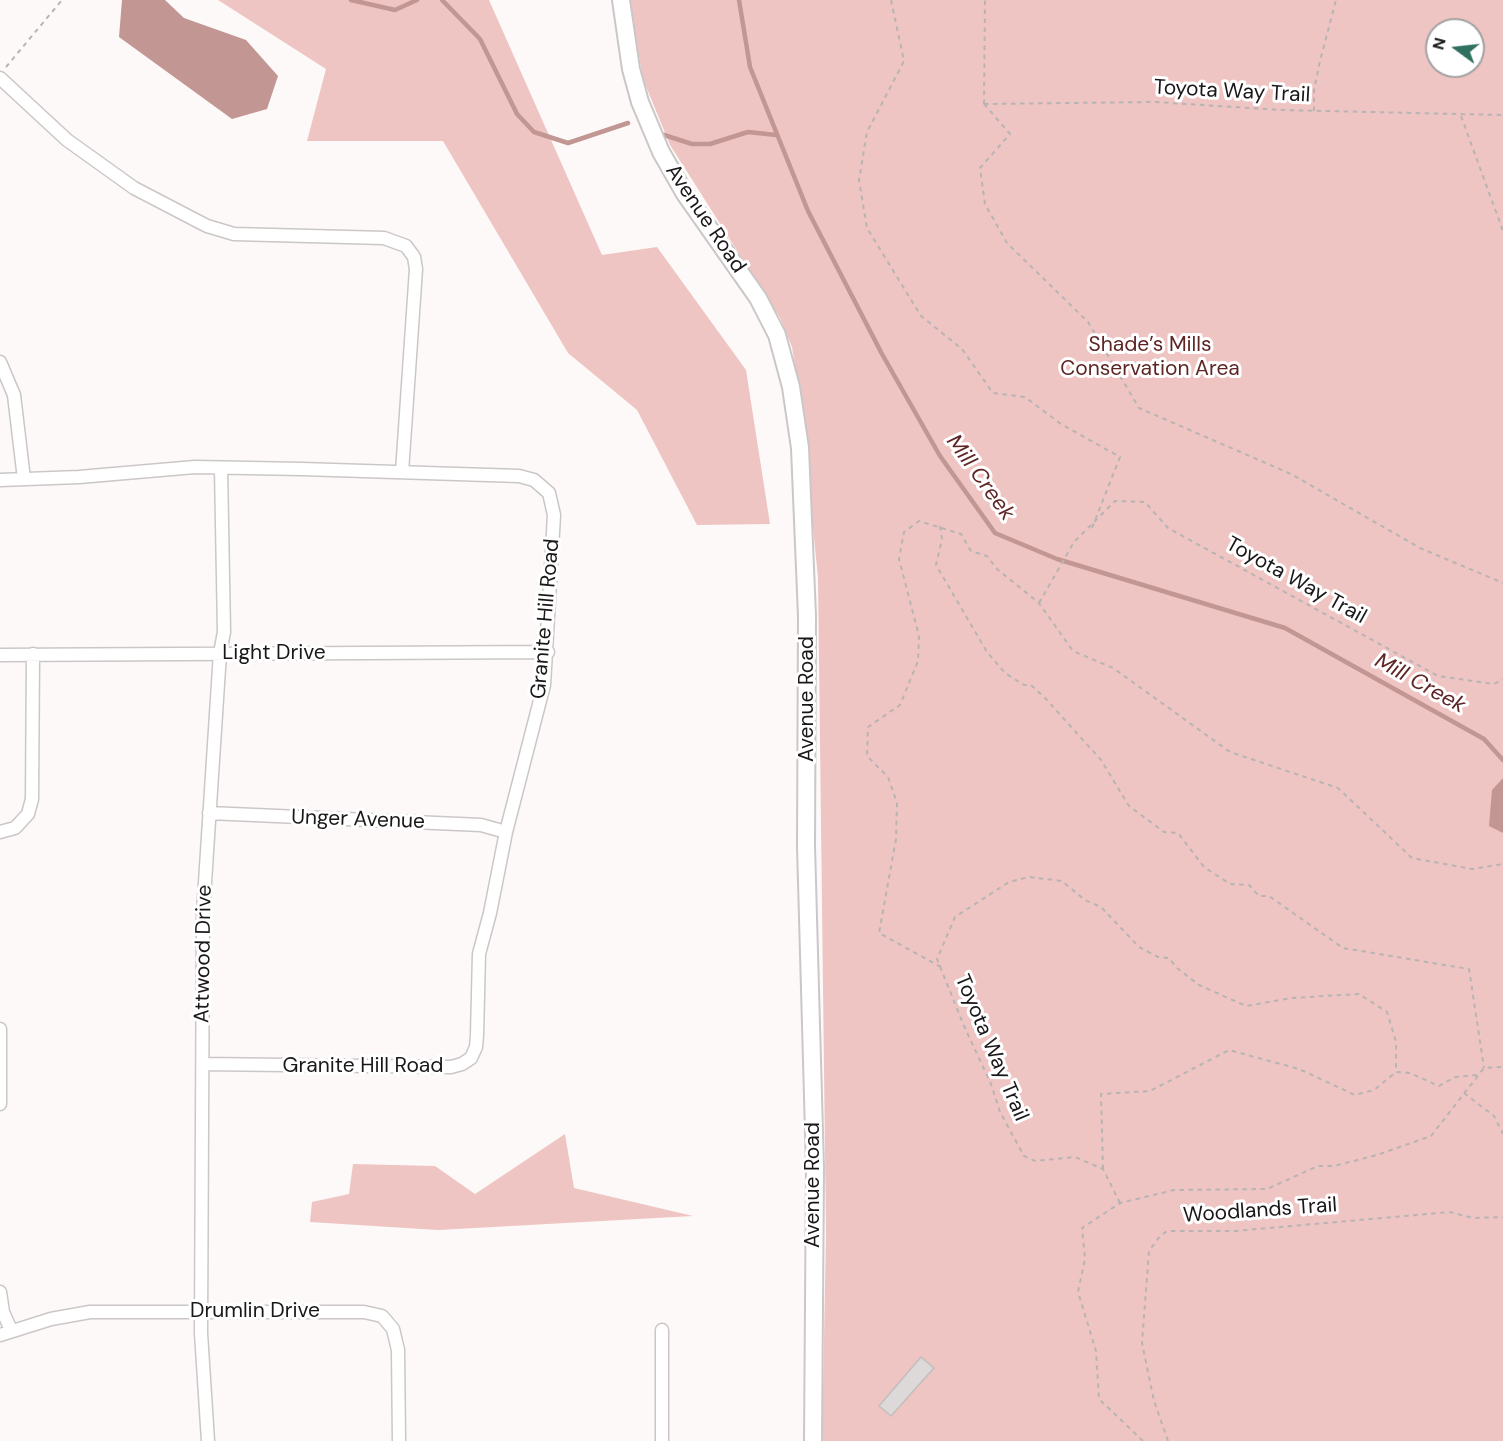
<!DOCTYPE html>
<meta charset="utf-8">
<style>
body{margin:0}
#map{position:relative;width:1503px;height:1441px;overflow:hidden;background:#fdf9f8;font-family:"DM Sans",sans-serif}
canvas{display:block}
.north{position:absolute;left:1425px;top:18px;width:60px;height:60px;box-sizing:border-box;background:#fff;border:2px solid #a3a2a2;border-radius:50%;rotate:285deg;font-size:16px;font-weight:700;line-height:24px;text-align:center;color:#191717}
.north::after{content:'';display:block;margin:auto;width:21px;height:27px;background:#2f705e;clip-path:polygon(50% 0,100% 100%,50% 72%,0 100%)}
</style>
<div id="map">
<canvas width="1503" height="1441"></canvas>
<div class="north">N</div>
</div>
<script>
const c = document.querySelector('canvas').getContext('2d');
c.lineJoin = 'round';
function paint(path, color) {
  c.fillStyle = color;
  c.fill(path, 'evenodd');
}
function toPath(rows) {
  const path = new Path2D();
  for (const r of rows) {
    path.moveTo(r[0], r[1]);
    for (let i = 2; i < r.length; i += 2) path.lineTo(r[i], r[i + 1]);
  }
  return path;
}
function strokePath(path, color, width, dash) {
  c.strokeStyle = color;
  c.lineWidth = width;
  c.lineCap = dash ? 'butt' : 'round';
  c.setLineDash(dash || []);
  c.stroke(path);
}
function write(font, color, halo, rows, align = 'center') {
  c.font = font + ' "DM Sans",sans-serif';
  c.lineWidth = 6;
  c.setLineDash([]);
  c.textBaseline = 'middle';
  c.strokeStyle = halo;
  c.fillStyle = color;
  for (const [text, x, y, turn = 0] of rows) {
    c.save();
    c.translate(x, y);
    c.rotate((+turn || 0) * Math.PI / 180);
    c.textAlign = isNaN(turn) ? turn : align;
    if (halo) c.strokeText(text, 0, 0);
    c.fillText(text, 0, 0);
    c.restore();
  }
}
paint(toPath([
 [218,0,489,0,602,255,657,247,746,370,770,524,697,525,637,410,568,353,443,141,307,141,326,69],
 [629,0,1503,0,1503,1441,822,1441,826,1234,818,578,801,406,792,347,780,318,670,145,643,79],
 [1437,30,1473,30,1473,66,1437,66],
 [565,1134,574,1188,693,1216,438,1230,310,1222,312,1202,349,1194,353,1164,435,1166,475,1194]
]), '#eec5c2');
paint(toPath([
 [122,0,165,0,184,18,246,40,278,76,267,109,232,119,119,37],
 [1503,778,1503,833,1489,826,1492,790]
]), '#c29693');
strokePath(toPath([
 [351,0,395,10,417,0],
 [442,0,480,39,517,114,534,132,568,143,628,123],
 [739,0,750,67,808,211,882,354,940,456,995,533,1057,559,1285,628,1484,739,1503,760],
 [661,134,692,144,710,144,748,132,776,135]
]), '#c29693', 4.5);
const building = toPath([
 [921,1357,934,1368,891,1416,879,1406,921,1357]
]);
paint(building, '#ddd9d8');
strokePath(building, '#c2bebd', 1.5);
const street = toPath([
 [0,78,67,140,134,188,207,226,234,234,384,238,406,246,414,257,416,269,402,472],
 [0,362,14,395,24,479],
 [0,480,79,477,195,467,302,469,519,476,534,480,549,493,554,515,544,685,506,832,490,913,479,954,477,1035,476,1047,471,1058,462,1064,451,1067,203,1064],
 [0,655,548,652],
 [209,813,481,825,506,832],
 [0,832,15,828,28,814,32,799,33,654],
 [0,1029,0,1104],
 [0,1292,3,1312,11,1330],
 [0,1335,51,1319,90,1312,364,1312,382,1316,393,1329,398,1350,399,1441],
 [208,1441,201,1333,203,913,220,653,224,632,221,468],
 [662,1441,662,1330]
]);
const secondary = toPath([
 [621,0,631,69,640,102,661,152,685,194,758,298,777,335,791,387,800,448,807,616,806,846,815,1168,813,1441]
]);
strokePath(street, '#ccc7c7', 15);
strokePath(secondary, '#ccc7c7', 20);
strokePath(toPath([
 [891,0,904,61,867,132,859,180,867,228,921,316,962,349,993,393,1025,397,1061,424,1120,457,1092,528],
 [6,67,62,0],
 [984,104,1010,134,980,168,985,204,1007,243,1088,322,1139,408,1291,474,1420,548,1503,583],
 [984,104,1155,102,1282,110,1503,115],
 [984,104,985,0],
 [1314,111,1314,90,1320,61,1336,0],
 [1461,116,1503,231],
 [940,526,942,539,936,565,987,652,1005,673,1024,685,1031,685,1046,699,1101,760,1129,806,1164,832,1178,833,1204,867,1230,884,1249,885,1259,896,1269,896,1343,948,1469,969,1484,1068],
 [1039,603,1074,542,1115,501,1145,502,1168,528,1438,676,1494,684,1503,679],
 [941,967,879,933,896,839,897,803,888,777,867,756,868,727,900,705,918,661,919,636,899,559,904,532,919,521,961,534,971,551,987,556,997,569,1039,603,1073,651,1113,668,1230,752,1338,788,1412,858,1472,869,1503,864],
 [1464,1093,1494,1116,1503,1134],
 [1103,1169,1101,1094,1150,1091,1229,1050,1299,1069,1355,1095,1374,1090,1396,1072,1410,1073,1439,1086,1455,1077,1477,1075],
 [1120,1203,1103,1169,1075,1157,1035,1161,1024,1156,1000,1112,991,1084,964,1026,937,959,955,917,1009,882,1029,877,1062,881,1085,900,1101,907,1139,947,1158,957,1169,958,1177,968,1199,985,1246,1006,1291,998,1359,994,1387,1012,1396,1042,1396,1072],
 [1143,1441,1099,1399,1096,1351,1078,1292,1085,1259,1082,1228,1120,1203,1174,1190,1267,1189,1318,1166,1334,1166,1377,1155,1431,1136,1484,1068,1503,1067],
 [1168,1441,1154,1401,1142,1343,1149,1251,1160,1236,1167,1231,1235,1231,1450,1212,1473,1218,1503,1217]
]), '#b8b4b4', 2, [4.5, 4.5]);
strokePath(street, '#fff', 12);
strokePath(secondary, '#fff', 16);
write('21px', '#191717', '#fff', [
 ["Toyota Way Trail",1232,92,3],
 ["Avenue Road",705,219,56],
 ["Toyota Way Trail",1296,581,29],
 ["Granite Hill Road",546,619,-85],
 ["Light Drive",274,653],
 ["Avenue Road",807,699,-90],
 ["Unger Avenue",358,820,2],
 ["Attwood Drive",204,954,-89],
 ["Toyota Way Trail",991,1048,67],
 ["Granite Hill Road",363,1066],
 ["Avenue Road",813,1185,-90],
 ["Woodlands Trail",1260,1211,-4],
 ["Drumlin Drive",255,1311]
]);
write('21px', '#5d2524', '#fff', [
 ["Shade’s Mills",1150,345],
 ["Conservation Area",1150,369]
]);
write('italic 22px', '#5f2625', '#fff', [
 ["Mill Creek",980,478,54],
 ["Mill Creek",1420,684,29]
]);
</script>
